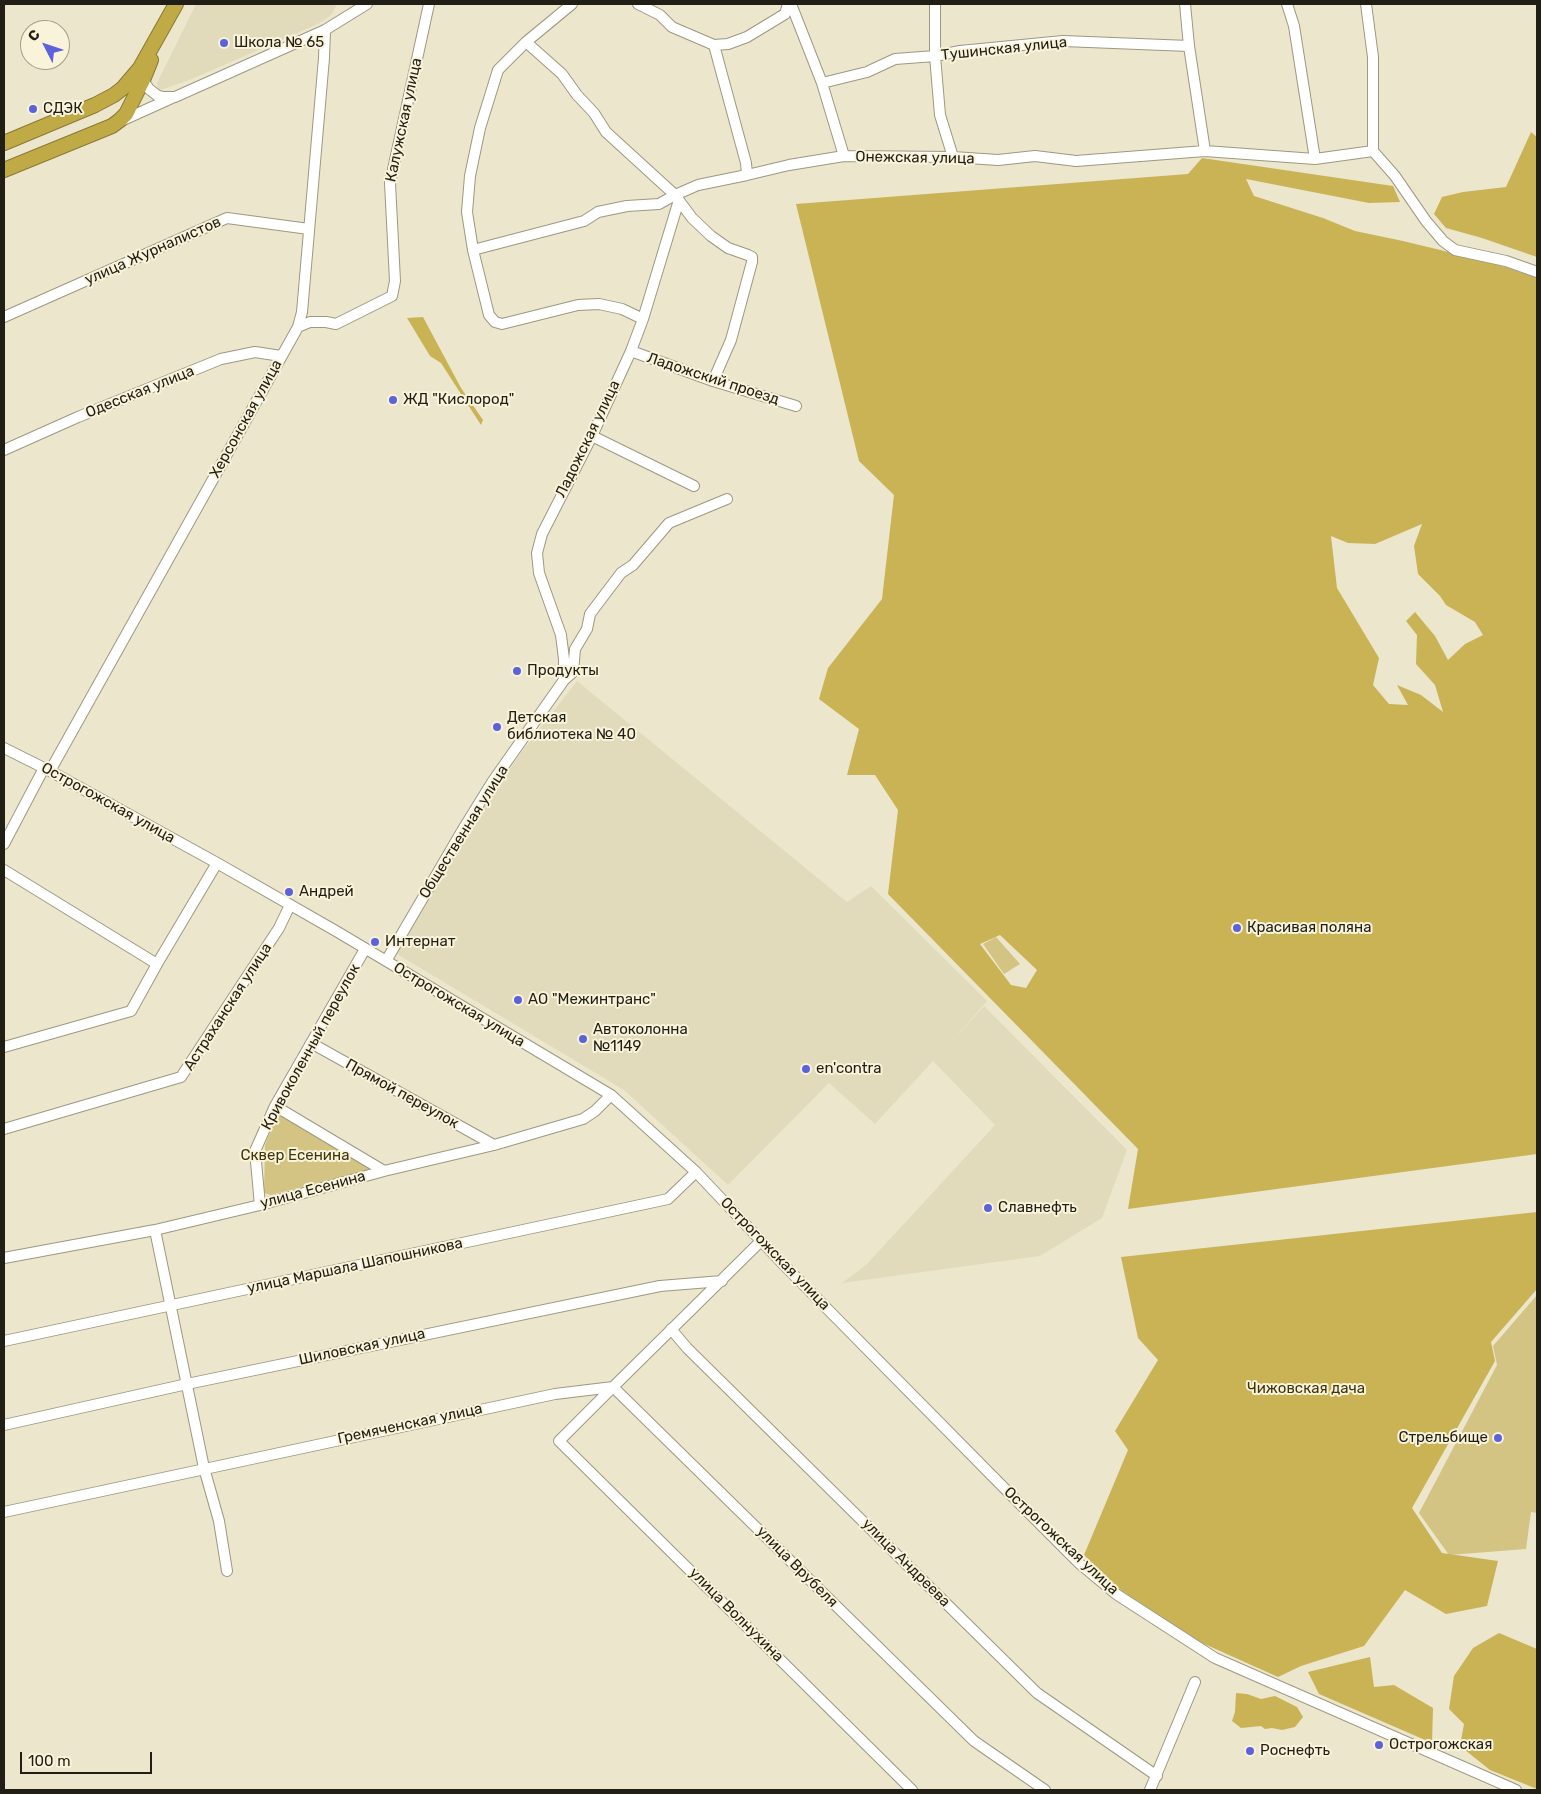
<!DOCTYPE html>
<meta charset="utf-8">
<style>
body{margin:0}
#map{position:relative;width:1541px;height:1794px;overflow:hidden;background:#ece6cd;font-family:Rubik,sans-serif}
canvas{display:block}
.frame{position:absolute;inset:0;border:5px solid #201e15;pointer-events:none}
.north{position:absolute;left:20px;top:20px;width:50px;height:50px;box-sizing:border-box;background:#f9f3da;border:1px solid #a29e8b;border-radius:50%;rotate:311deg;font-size:14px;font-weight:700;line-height:20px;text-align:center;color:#201e15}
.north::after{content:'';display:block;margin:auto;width:18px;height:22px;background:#5c62da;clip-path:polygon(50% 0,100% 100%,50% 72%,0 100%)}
.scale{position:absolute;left:20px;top:1752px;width:132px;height:22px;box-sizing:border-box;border:2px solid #201e15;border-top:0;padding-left:6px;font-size:15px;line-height:18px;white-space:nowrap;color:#201e15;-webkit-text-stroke:4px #f9f3da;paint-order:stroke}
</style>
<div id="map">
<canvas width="1541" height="1794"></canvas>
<div class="frame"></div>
<div class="north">С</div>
<div class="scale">100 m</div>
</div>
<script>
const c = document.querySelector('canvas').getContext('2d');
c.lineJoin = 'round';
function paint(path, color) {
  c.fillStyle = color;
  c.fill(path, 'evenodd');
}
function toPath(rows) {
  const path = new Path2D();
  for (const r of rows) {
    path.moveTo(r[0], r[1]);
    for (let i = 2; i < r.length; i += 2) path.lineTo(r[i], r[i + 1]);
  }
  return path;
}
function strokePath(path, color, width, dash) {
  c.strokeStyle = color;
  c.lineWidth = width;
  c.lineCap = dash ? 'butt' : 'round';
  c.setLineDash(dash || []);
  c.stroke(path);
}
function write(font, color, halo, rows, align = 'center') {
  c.font = font + ' Rubik,sans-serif';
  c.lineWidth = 4;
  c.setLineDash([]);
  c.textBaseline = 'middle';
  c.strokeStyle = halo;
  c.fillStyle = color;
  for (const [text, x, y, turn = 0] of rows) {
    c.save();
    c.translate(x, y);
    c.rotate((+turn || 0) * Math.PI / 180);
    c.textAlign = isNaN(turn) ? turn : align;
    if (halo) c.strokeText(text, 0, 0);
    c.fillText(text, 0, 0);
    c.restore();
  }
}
paint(toPath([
 [196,4,337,4,332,14,320,23,192,79,161,90,158,89,157,83],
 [577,681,847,902,871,886,987,1001,952,1041,984,1006,1127,1150,1102,1218,1040,1256,842,1283,866,1265,995,1125,933,1061,875,1124,829,1083,728,1185,624,1090,392,951,456,847,520,754]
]), '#e2dbbb');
paint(toPath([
 [996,937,1020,964,1004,974,983,944],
 [279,1110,375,1168,271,1195,264,1193,265,1145],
 [1537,1295,1537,1513,1531,1512,1526,1549,1449,1555,1419,1513,1497,1365,1493,1346]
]), '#d3c483');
paint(toPath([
 [1531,132,1537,137,1537,257,1482,238,1446,228,1434,214,1442,197,1463,192,1506,187],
 [1202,158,1393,186,1400,202,1369,203,1246,179,1254,196,1323,218,1355,231,1403,241,1490,262,1537,278,1537,1154,1128,1209,1138,1149,888,894,898,810,875,775,847,775,859,729,819,699,828,668,882,599,894,495,859,461,796,204,1188,174],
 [1422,524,1414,546,1418,574,1440,596,1446,605,1475,622,1483,635,1465,644,1448,660,1435,636,1415,612,1406,621,1417,635,1416,664,1435,685,1443,712,1421,695,1397,685,1408,705,1389,704,1373,685,1379,658,1337,588,1331,536,1348,543,1375,544],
 [1000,935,1037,970,1026,988,1011,985,980,944],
 [423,317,461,388,483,420,481,425,441,363,430,356,407,318],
 [1537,1212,1537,1289,1491,1342,1495,1361,1412,1508,1442,1553,1498,1561,1487,1606,1446,1614,1405,1590,1364,1646,1301,1666,1278,1677,1200,1642,1122,1591,1084,1555,1128,1450,1115,1431,1158,1360,1138,1338,1121,1257],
 [1499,1633,1537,1649,1537,1789,1490,1770,1460,1746,1464,1724,1449,1709,1454,1676,1473,1648],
 [1370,1657,1374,1687,1394,1685,1433,1708,1432,1743,1319,1694,1308,1672],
 [1236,1693,1247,1694,1261,1699,1275,1696,1297,1707,1303,1717,1295,1727,1282,1730,1272,1728,1265,1729,1261,1726,1241,1728,1232,1721,1235,1712]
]), '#c9b355');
const minor = toPath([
 [572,4,526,42,498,70,480,128,470,176,467,212,473,250,489,315,495,322,502,324,578,305,599,304,622,309,643,319],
 [638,4,660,15,672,27,714,45,728,44,747,37,785,14,788,4],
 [791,4,822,83,844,156],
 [935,4,935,56,940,115,953,157],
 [1185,4,1189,46,1205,151],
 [1287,4,1294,26,1315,159],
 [1366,4,1373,57,1373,151],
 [526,42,562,74,577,95,594,113,606,132,675,195,692,218,711,236,728,248,748,255,752,257,752,262,731,340,713,381],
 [714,45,746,163,747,175],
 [143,80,149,89,158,96,163,97,175,97,325,30,367,4],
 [822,83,867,72,895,59,935,56,960,51,1063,41,1189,46],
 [121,121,172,98],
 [1373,151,1395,176,1426,221,1443,241,1455,250,1506,261,1537,272],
 [473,250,584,221,598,212,627,206,659,204,675,195,698,185,747,175,789,165,844,156,953,157,998,160,1035,156,1076,161,1205,151,1315,159,1373,151],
 [4,317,227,218,309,229],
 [298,327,310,322,326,322,336,324,392,296,395,281,390,183,429,4],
 [631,351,713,381,796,406],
 [592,436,694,486],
 [4,450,78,417,221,359,255,352,281,356],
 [564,680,564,659,561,635,539,573,537,553,542,534,592,436,631,351,643,319,679,200],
 [4,748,50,771,217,863,336,931,611,1095,696,1172,783,1264,1016,1500,1080,1564,1116,1594,1215,1658,1516,1790],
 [50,771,298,327,302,312,324,58,325,30],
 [4,844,44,768],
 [4,870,157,964],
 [386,961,462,831,493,781,564,680,573,672,575,649,587,629,590,614,621,573,633,565,669,523,727,499],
 [311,1043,494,1145],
 [4,1047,131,1011,157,964,217,863],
 [275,1106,384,1171],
 [4,1129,181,1077,279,928,290,905],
 [260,1205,255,1151,275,1106,365,949],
 [155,1230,204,1468,219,1521,227,1571],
 [4,1258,155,1230,260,1205,384,1171,494,1145,583,1119,595,1111,611,1095],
 [671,1329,687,1348,1037,1693,1157,1776],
 [4,1341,668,1199,696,1172],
 [4,1425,187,1384,660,1286,722,1281],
 [4,1512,555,1394,613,1387,761,1241],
 [912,1790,559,1441,613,1387,974,1741,1045,1790],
 [1150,1790,1195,1682]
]);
const highway = toPath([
 [4,143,95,105,114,95,123,88,140,68,176,4],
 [4,170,112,126,120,120,126,114,143,80,151,60]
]);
strokePath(minor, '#9d9881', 12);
strokePath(highway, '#887934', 16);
strokePath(minor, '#fff', 10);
strokePath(highway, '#c0aa45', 14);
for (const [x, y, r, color] of [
 [224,43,5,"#5c62da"],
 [33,109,5,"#5c62da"],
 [393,400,5,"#5c62da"],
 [517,671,5,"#5c62da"],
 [497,727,5,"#5c62da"],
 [289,892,5,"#5c62da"],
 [1237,928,5,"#5c62da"],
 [375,942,5,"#5c62da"],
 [518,1000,5,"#5c62da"],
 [583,1039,5,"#5c62da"],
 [806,1069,5,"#5c62da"],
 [988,1208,5,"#5c62da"],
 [1498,1438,5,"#5c62da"],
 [1379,1745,5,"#5c62da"],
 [1250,1751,5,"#5c62da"]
]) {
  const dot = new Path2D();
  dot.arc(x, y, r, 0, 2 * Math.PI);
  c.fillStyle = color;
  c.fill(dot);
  strokePath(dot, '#f9f3da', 2);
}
write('15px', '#201e15', '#f9f3da', [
 ["Школа № 65",234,43],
 ["СДЭК",43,109],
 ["ЖД \"Кислород\"",403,400],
 ["Продукты",527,671],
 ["Детская",507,718],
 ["библиотека № 40",507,735],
 ["Андрей",299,892],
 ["Красивая поляна",1247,928],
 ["Интернат",385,942],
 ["АО \"Межинтранс\"",528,1000],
 ["Автоколонна",593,1030],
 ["№1149",593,1047],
 ["en'contra",816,1069],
 ["Cлавнефть",998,1208],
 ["Стрельбище",1488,1438,"right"],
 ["Острогожская",1389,1745],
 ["Роснефть",1260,1751]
], 'left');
write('15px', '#201e15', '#f9f3da', [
 ["Тушинская улица",1004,49,-6],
 ["Калужская улица",404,120,-78],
 ["Онежская улица",915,158,1],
 ["улица Журналистов",153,251,-24],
 ["Ладожский проезд",713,379,18],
 ["Одесская улица",140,392,-22],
 ["Херсонская улица",246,419,-61],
 ["Ладожская улица",588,439,-64],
 ["Острогожская улица",108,803,29],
 ["Общественная улица",464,832,-58],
 ["Острогожская улица",459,1005,31],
 ["Астраханская улица",228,1007,-57],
 ["Кривоколенный переулок",311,1047,-61],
 ["Прямой переулок",402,1094,29],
 ["улица Есенина",313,1190,-15],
 ["Острогожская улица",775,1254,46],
 ["улица Маршала Шапошникова",355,1266,-12],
 ["Шиловская улица",362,1347,-12],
 ["Гремяченская улица",410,1424,-12],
 ["Острогожская улица",1061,1541,43],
 ["улица Андреева",906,1563,45],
 ["улица Врубеля",797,1567,45],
 ["улица Волнухина",736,1615,45]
]);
write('15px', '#3e350c', '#f9f3da', [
 ["Сквер Есенина",295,1156],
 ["Чижовская дача",1306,1389]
]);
</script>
